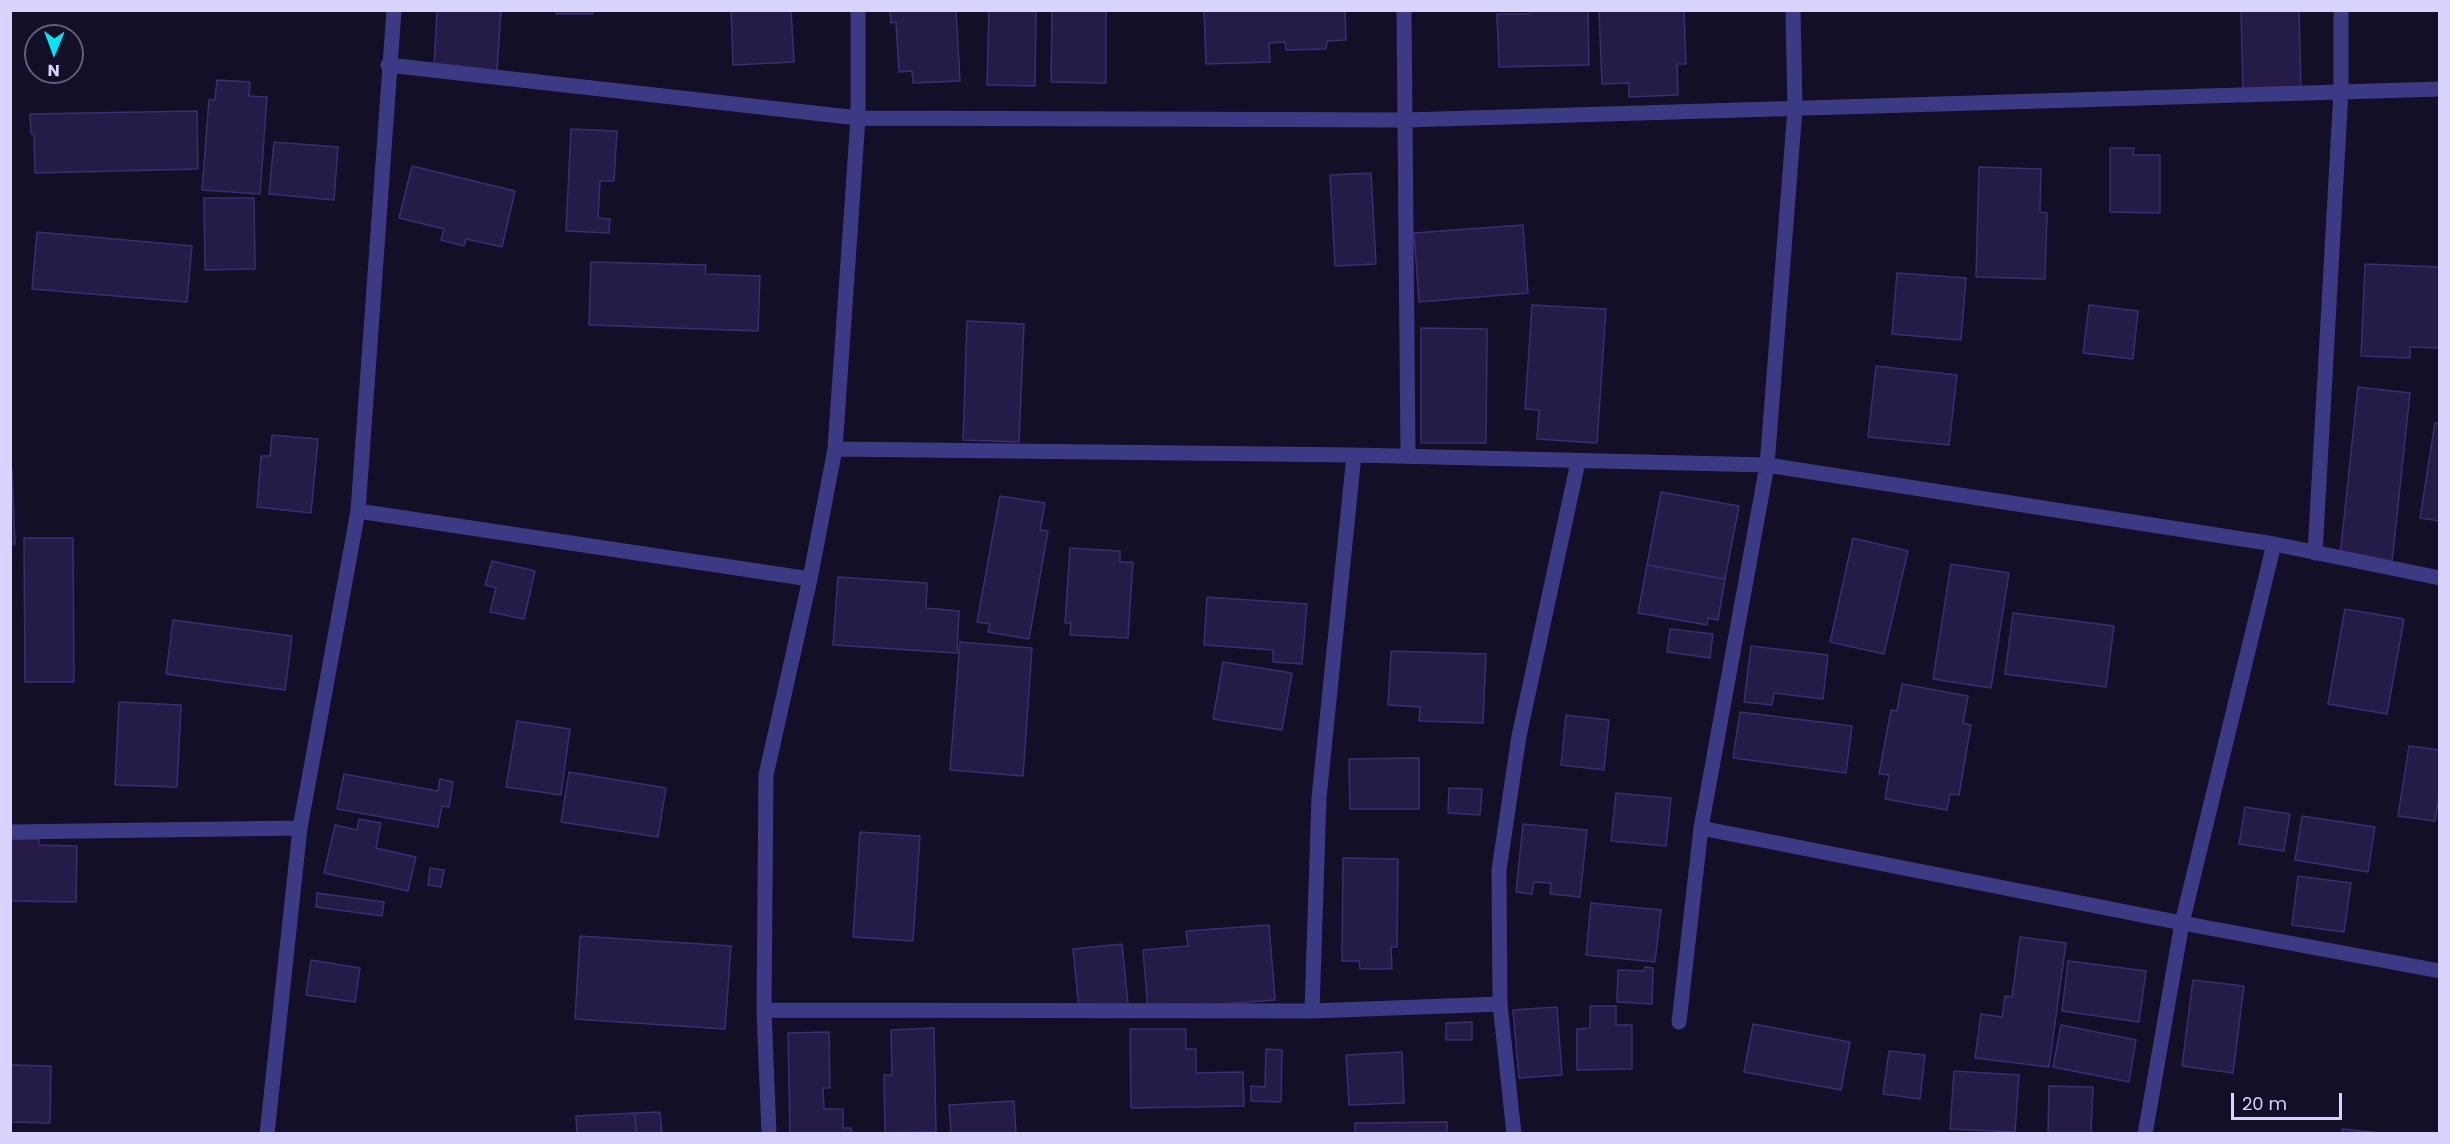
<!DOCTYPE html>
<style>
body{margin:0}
#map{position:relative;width:2450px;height:1144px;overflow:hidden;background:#130f26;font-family:Poppins,sans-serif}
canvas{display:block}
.frame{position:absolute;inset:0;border:12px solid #d9d4ff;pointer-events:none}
.north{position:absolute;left:24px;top:24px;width:60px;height:60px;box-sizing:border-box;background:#130f26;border:2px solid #625e7d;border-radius:50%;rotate:181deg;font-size:16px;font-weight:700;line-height:24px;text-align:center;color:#d9d4ff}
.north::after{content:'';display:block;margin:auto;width:21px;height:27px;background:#00e5ff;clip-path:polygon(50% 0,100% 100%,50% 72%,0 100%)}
.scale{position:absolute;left:2231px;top:1093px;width:111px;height:27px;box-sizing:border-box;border:3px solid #d9d4ff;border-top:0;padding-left:8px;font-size:18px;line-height:21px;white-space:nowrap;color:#d9d4ff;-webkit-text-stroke:4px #130f26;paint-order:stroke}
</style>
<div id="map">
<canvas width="2450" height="1144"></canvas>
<div class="frame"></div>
<div class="north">N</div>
<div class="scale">20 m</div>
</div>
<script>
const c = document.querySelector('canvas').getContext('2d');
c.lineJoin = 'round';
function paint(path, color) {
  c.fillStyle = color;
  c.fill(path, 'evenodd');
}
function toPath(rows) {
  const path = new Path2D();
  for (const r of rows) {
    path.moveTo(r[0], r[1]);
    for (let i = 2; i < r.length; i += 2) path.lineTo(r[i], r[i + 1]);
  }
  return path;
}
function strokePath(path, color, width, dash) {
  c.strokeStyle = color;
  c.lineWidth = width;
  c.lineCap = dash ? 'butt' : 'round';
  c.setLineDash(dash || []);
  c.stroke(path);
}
const building = toPath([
 [437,10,501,10,497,71,434,67,437,10],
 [556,10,593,10,593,14,556,14,556,10],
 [731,10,791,10,794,62,733,65,731,10],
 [890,10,956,10,960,81,913,83,912,71,899,72,896,22,891,23,890,10],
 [989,10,1036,10,1035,86,987,85,989,10],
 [1052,10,1106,10,1106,83,1051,82,1052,10],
 [1204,10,1345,10,1346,40,1327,41,1326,49,1286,50,1285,42,1269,43,1270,62,1206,64,1204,10],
 [1530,10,1588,10,1589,65,1499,67,1497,14,1530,14,1530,10],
 [1599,10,1684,10,1686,64,1677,64,1678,95,1629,97,1629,83,1602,84,1599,10],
 [2241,10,2299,10,2301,91,2243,92,2241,10],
 [217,80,250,82,249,96,267,97,260,194,202,190,209,100,215,100,217,80],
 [197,111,198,169,35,173,34,134,31,134,30,114,197,111],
 [571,129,617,131,614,181,600,181,598,218,610,219,609,233,566,231,571,129],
 [274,142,338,147,334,200,269,194,274,142],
 [2110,148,2134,148,2133,155,2160,155,2160,213,2110,212,2110,148],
 [412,166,515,191,502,247,466,239,464,246,441,240,444,229,399,218,412,166],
 [1979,167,2041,169,2040,212,2047,213,2045,279,1976,277,1979,167],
 [1371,173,1376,264,1335,266,1330,175,1371,173],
 [204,198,254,198,255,269,205,270,204,198],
 [1523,225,1528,293,1419,302,1414,233,1523,225],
 [37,232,192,246,187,302,32,289,37,232],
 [591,262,706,265,705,274,760,276,758,331,589,325,591,262],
 [2365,264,2440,267,2440,348,2410,347,2410,358,2361,356,2365,264],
 [1897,273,1966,278,1961,340,1892,334,1897,273],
 [1532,305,1606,309,1597,443,1537,439,1539,410,1525,409,1532,305],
 [2089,305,2138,311,2133,359,2083,353,2089,305],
 [967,321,1024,324,1019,442,963,440,967,321],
 [1421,328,1487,329,1486,443,1421,443,1421,328],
 [1876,366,1957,375,1949,445,1868,437,1876,366],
 [2358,387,2410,393,2392,562,2340,556,2358,387],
 [2435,423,2440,423,2440,521,2420,518,2435,423],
 [272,435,318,439,311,513,257,507,261,456,270,456,272,435],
 [10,470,12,470,15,544,10,544,10,470],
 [1661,492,1739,506,1725,579,1647,565,1661,492],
 [1000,496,1045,503,1040,530,1048,531,1029,639,988,632,990,624,977,622,1000,496],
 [24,538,73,538,74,682,25,682,24,538],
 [1853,538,1908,551,1884,654,1830,642,1853,538],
 [1070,548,1120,551,1120,562,1133,562,1128,638,1070,635,1071,623,1065,623,1070,548],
 [492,561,535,571,524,619,490,612,496,588,485,585,492,561],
 [1951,564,2009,573,1991,688,1933,679,1951,564],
 [1647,565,1725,579,1718,620,1708,618,1707,625,1638,613,1647,565],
 [838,577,927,583,926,608,959,611,957,653,833,645,838,577],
 [1207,597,1307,604,1302,664,1273,662,1273,650,1204,645,1207,597],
 [2345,609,2404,619,2387,714,2328,704,2345,609],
 [2013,613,2114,626,2106,687,2005,674,2013,613],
 [173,620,292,636,285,690,166,674,173,620],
 [1670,629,1713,634,1710,658,1667,652,1670,629],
 [960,642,1032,648,1023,776,950,770,960,642],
 [1751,646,1828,655,1823,699,1774,693,1772,705,1744,702,1751,646],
 [1391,651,1486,654,1483,723,1419,721,1420,707,1388,705,1391,651],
 [1223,662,1292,673,1282,730,1213,719,1223,662],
 [1902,684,1968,696,1963,723,1971,725,1959,795,1950,794,1947,810,1885,799,1889,775,1879,774,1891,710,1897,711,1902,684],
 [119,702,181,705,177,787,115,785,119,702],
 [1740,712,1852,726,1846,773,1733,758,1740,712],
 [1566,715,1609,720,1604,770,1561,765,1566,715],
 [517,721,570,729,561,795,506,787,517,721],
 [2409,746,2440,750,2440,790,2435,821,2398,816,2409,746],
 [1419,758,1419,809,1350,809,1349,759,1419,758],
 [569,772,666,788,658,837,561,822,569,772],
 [344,774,438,791,440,779,453,782,449,807,442,806,438,827,337,809,344,774],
 [1449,788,1482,789,1480,815,1448,813,1449,788],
 [1616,793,1671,798,1666,846,1611,841,1616,793],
 [2245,807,2290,814,2284,851,2239,844,2245,807],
 [2302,816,2375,827,2368,872,2295,860,2302,816],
 [359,819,381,823,376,848,416,857,408,891,324,873,335,825,357,830,359,819],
 [1523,824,1587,830,1580,897,1550,894,1551,883,1534,882,1532,894,1516,892,1523,824],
 [860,832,920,836,913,941,853,937,860,832],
 [10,839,39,839,39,845,77,846,76,902,10,901,10,839],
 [1343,858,1398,859,1397,947,1391,947,1392,969,1360,969,1359,961,1342,961,1343,858],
 [430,868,444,870,441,887,428,885,430,868],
 [2298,876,2351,883,2344,932,2292,925,2298,876],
 [317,893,384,902,382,916,316,907,317,893],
 [1591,903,1661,910,1655,962,1586,955,1591,903],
 [1269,925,1275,1000,1148,1010,1143,950,1188,946,1186,931,1269,925],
 [580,936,731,946,725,1029,575,1019,580,936],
 [2020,937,2066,943,2049,1067,1975,1058,1981,1014,2002,1017,2005,996,2012,997,2020,937],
 [1122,944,1128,1004,1079,1009,1073,949,1122,944],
 [311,960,360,968,355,1002,306,995,311,960],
 [2068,961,2146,971,2139,1022,2062,1011,2068,961],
 [1645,967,1653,968,1652,1004,1617,1002,1618,970,1644,971,1645,967],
 [2193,980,2244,986,2233,1073,2182,1066,2193,980],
 [1590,1006,1616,1006,1616,1025,1632,1025,1632,1069,1577,1070,1577,1029,1590,1028,1590,1006],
 [1557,1007,1562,1075,1519,1078,1513,1010,1557,1007],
 [1472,1022,1472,1040,1446,1040,1446,1023,1472,1022],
 [1753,1024,1850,1042,1841,1090,1744,1072,1753,1024],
 [2061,1025,2136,1040,2129,1082,2053,1067,2061,1025],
 [934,1028,936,1132,885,1133,884,1075,892,1075,891,1030,934,1028],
 [1130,1029,1186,1029,1186,1049,1196,1049,1196,1073,1243,1072,1244,1106,1131,1108,1130,1029],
 [829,1032,830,1088,823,1088,824,1109,843,1109,843,1128,851,1128,852,1134,790,1134,788,1033,829,1032],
 [1266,1049,1282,1050,1281,1102,1251,1101,1251,1086,1265,1087,1266,1049],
 [1889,1051,1925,1055,1920,1099,1883,1094,1889,1051],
 [1402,1052,1404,1103,1349,1105,1346,1055,1402,1052],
 [10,1065,51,1066,50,1123,10,1122,10,1065],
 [1954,1071,2019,1075,2015,1132,1950,1129,1954,1071],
 [2049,1086,2093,1087,2091,1132,2098,1134,2048,1134,2049,1086],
 [1014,1101,1016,1134,951,1134,949,1105,1014,1101],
 [660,1112,662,1134,636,1134,635,1113,660,1112],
 [635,1113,636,1134,577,1134,576,1116,635,1113],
 [1447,1122,1447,1134,1355,1134,1355,1123,1447,1122],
 [2342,1129,2392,1134,2342,1134,2342,1129]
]);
paint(building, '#241b47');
strokePath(building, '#3b2d73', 1.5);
strokePath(toPath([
 [1404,10,1408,456],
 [388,65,858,118,1406,120,2440,89],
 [835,449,1354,455,1767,465,2274,544,2440,578],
 [358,511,810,579],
 [2315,553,2341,91,2341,10],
 [1701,828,2182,923,2440,971],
 [10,832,300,828],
 [764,1010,1312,1011,1500,1004],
 [1312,1011,1319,798,1354,455],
 [1679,1022,1701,828,1767,465,1795,109,1793,10],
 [267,1134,300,828,358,511,394,10],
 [769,1134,764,1010,766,775,810,579,835,449,858,118,858,10],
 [1514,1134,1500,1004,1499,870,1519,736,1578,462],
 [2145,1134,2182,923,2274,544]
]), '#3d3a85', 15);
</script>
